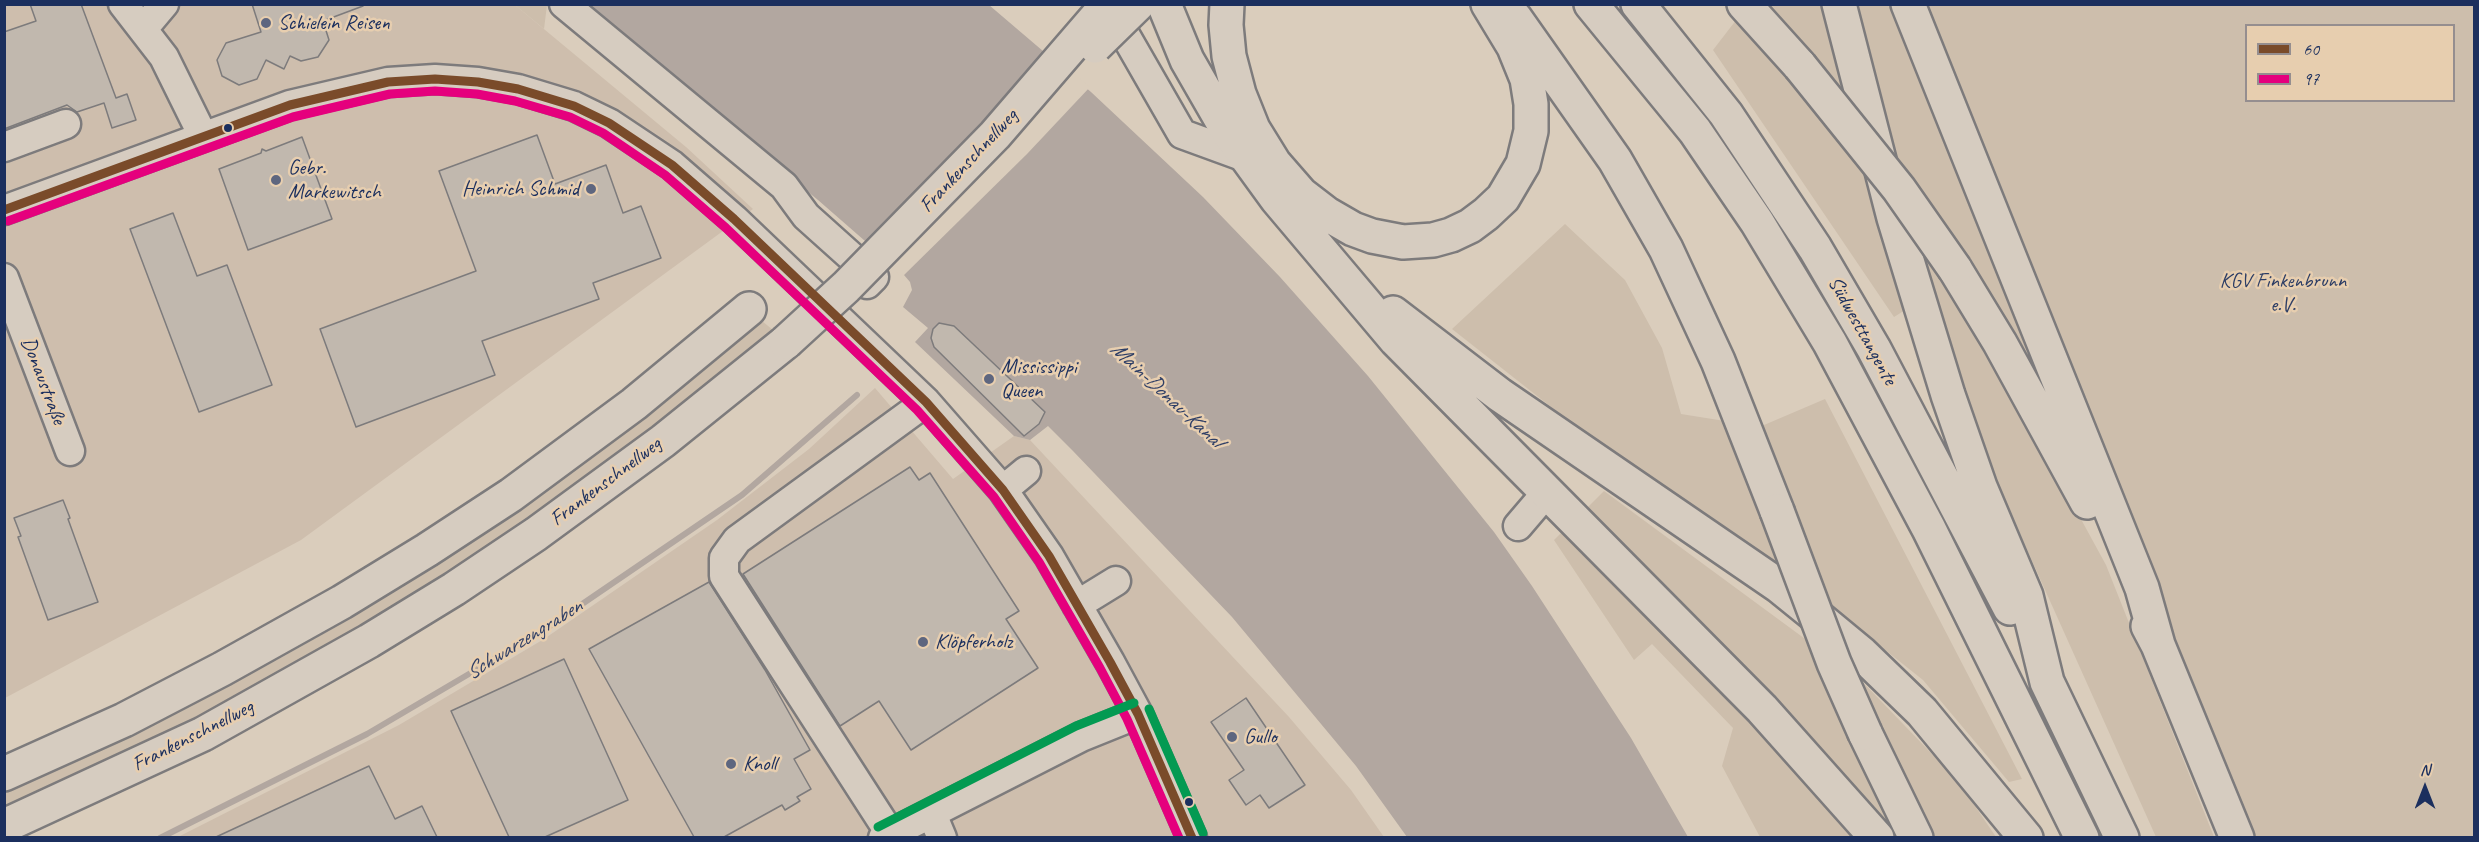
<!DOCTYPE html>
<meta charset="utf-8">
<style>
body{margin:0}
#map{position:relative;width:2479px;height:842px;overflow:hidden;background:#dacdbc;font-family:Caveat,sans-serif}
canvas{display:block}
.frame{position:absolute;inset:0;border:6px solid #1b2f5e;pointer-events:none}
.legend{position:absolute;left:2245px;top:24px;width:210px;height:78px;box-sizing:border-box;background:#e7ceaf;border:2px solid #958e8f;margin:0;padding:8px 10px;list-style:none;font-size:18px;color:#1b2f5e}
.legend li{display:flex;align-items:center;gap:12px;height:30px}
.legend b{width:30px;border:2px solid #958e8f}
.north{position:absolute;left:2395px;top:758px;width:60px;height:60px;-webkit-text-stroke:4px #e7ceaf;paint-order:stroke;rotate:0deg;font-size:16px;font-weight:700;line-height:24px;text-align:center;color:#1b2f5e}
.north::after{content:'';display:block;margin:auto;width:21px;height:27px;background:#1b2f5e;clip-path:polygon(50% 0,100% 100%,50% 72%,0 100%)}
</style>
<div id="map">
<canvas width="2479" height="842"></canvas>
<div class="frame"></div>
<ul class="legend">
<li><b style="height:8px;background:#7a4b2a"></b>60</li>
<li><b style="height:8px;background:#e5007d"></b>97</li>
</ul>
<div class="north">N</div>
</div>
<script>
const c = document.querySelector('canvas').getContext('2d');
c.lineJoin = 'round';
function paint(path, color) {
  c.fillStyle = color;
  c.fill(path, 'evenodd');
}
function toPath(rows) {
  const path = new Path2D();
  for (const r of rows) {
    path.moveTo(r[0], r[1]);
    for (let i = 2; i < r.length; i += 2) path.lineTo(r[i], r[i + 1]);
  }
  return path;
}
function strokePath(path, color, width, dash) {
  c.strokeStyle = color;
  c.lineWidth = width;
  c.lineCap = dash ? 'butt' : 'round';
  c.setLineDash(dash || []);
  c.stroke(path);
}
function write(font, color, halo, rows, align = 'center') {
  c.font = font + ' Caveat,sans-serif';
  c.lineWidth = 5;
  c.setLineDash([]);
  c.textBaseline = 'middle';
  c.strokeStyle = halo;
  c.fillStyle = color;
  for (const [text, x, y, turn = 0] of rows) {
    c.save();
    c.translate(x, y);
    c.rotate((+turn || 0) * Math.PI / 180);
    c.textAlign = isNaN(turn) ? turn : align;
    if (halo) c.strokeText(text, 0, 0);
    c.fillText(text, 0, 0);
    c.restore();
  }
}
paint(toPath([
 [5,5,515,5,686,147,753,209,301,540,5,698],
 [875,388,953,479,1014,436,1030,440,1289,717,1351,790,1384,837,176,838,399,725,544,639,717,520,809,449]
]), '#cebead');
paint(toPath([
 [515,5,547,5,544,29],
 [1765,5,1825,5,1847,101],
 [1856,5,1898,5,2087,474,1896,161],
 [1922,5,2474,5,2474,837,2253,837],
 [2246,26,2454,26,2454,100,2246,100],
 [1740,15,1872,176,1910,307,1894,317,1713,50],
 [1565,224,1625,280,1662,348,1681,414,1731,422,1782,570,1574,425,1452,329],
 [1908,224,1999,369,2106,565,2214,837,2156,837,1984,454],
 [762,321,773,330,709,384,601,468,487,548,404,601,292,667,173,730,86,772,5,807,5,792,80,760,166,718,286,655,347,620,479,537,593,457,701,373],
 [1825,399,2022,779,2009,782,1923,680,1826,603,1757,428],
 [1604,491,1812,644,1895,817,1883,829,1582,513],
 [1565,529,1753,713,1862,837,1760,837,1722,766,1733,728,1652,644,1634,660,1554,540],
 [1853,672,1958,781,1996,837,1925,837]
]), '#cdbeac');
paint(toPath([
 [579,5,989,5,1091,92,1203,197,1280,277,1368,376,1494,532,1532,586,1631,738,1688,837,1407,837,1356,766,1232,617,1073,451,1048,426,1030,440,1014,436,915,342,928,328,903,307,912,290,910,282,904,275,818,200]
]), '#b2a7a0');
paint(toPath([
 [1051,54,1090,87,1027,154,902,277,866,246]
]), '#dacdbc');
strokePath(toPath([
 [160,838,367,734,547,628,742,495,857,395]
]), '#b2a7a0', 6);
const building = toPath([
 [30,4,81,4,116,98,127,94,136,120,112,128,104,103,77,112,67,105,4,129,4,32,36,21,30,4],
 [252,4,362,4,363,6,323,21,329,40,318,57,301,61,290,56,284,69,266,60,257,79,239,85,222,76,217,60,226,43,261,32,252,4],
 [537,135,555,184,606,165,623,213,641,206,661,258,593,283,599,299,482,341,495,375,356,427,320,329,476,271,439,171,537,135],
 [302,137,332,219,248,250,219,169,261,153,262,149,266,151,302,137],
 [173,213,197,276,227,265,272,385,199,412,130,229,173,213],
 [939,323,954,326,1045,412,1039,424,1024,436,934,347,931,338,933,329,939,323],
 [910,467,919,480,930,473,1019,611,1006,619,1038,668,911,750,879,701,840,726,743,574,910,467],
 [63,500,70,518,68,519,98,602,48,620,18,537,21,536,14,518,63,500],
 [709,582,765,670,810,750,794,759,811,789,797,797,800,801,785,810,782,805,724,837,694,837,589,649,709,582],
 [564,659,628,800,545,837,509,837,451,711,564,659],
 [1246,698,1305,785,1269,808,1260,795,1246,805,1229,780,1244,770,1211,722,1246,698],
 [369,766,395,819,422,806,437,837,216,837,369,766]
]);
paint(building, '#c1b8ae');
strokePath(building, '#7d7b7c', 1.5);
const minor = toPath([
 [123,4,164,57,203,136],
 [564,4,784,186,806,216,874,277,867,284],
 [1099,13,1124,33,1182,134,1245,157],
 [143,29,164,4],
 [4,147,66,124],
 [4,210,290,105,388,82,435,79,478,82,518,89,574,106,609,123,672,165,734,219,926,402,1003,490,1049,556,1110,662,1138,714,1192,838],
 [4,278,70,451],
 [1003,490,1026,471],
 [1518,526,1547,492],
 [1077,605,1116,581],
 [932,814,942,838],
 [883,838,1081,737,1138,714],
 [893,838,724,576,724,558,737,540,926,402]
]);
const highway = toPath([
 [1164,4,1187,60,1229,133,1277,199,1396,340,1762,709,1877,838],
 [1227,4,1226,25,1229,56,1239,94,1253,129,1274,163,1301,194,1327,214,1353,229,1372,236,1403,242,1433,240,1451,235,1470,226,1486,214,1503,198,1523,164,1531,131,1531,104,1527,79,1514,47,1488,4],
 [1591,4,1695,131,1757,222,1830,343,1929,529,2082,838],
 [1638,4,1726,114,1815,248,1874,349,2010,608],
 [1744,4,1800,66],
 [1839,4,1894,218,1948,395,1980,487,2026,596,2047,682,2122,838],
 [1908,4,2142,588,2158,645],
 [1515,18,1615,160,1666,249,1718,361,1777,511],
 [1955,269,2000,343,2087,502],
 [1393,313,1500,395,1779,586,1821,620,1862,654,1922,712,2026,838],
 [2148,626,2158,645,2237,838],
 [1865,733,1916,838],
 [4,774,124,720,222,669,342,602,427,550,511,495,634,404,749,309],
 [4,826,203,734,369,641,454,589,536,534,663,441,786,342]
]);
strokePath(minor, '#7d7b7c', 33);
strokePath(highway, '#7d7b7c', 38);
strokePath(minor, '#d6ccc0', 28);
strokePath(highway, '#d6ccc0', 33);
const highwayBridge = toPath([
 [1095,46,1138,4],
 [1800,66,1899,189,1955,269],
 [786,342,846,287,995,135,1108,4],
 [1777,511,1834,663,1865,733]
]);
strokePath(highwayBridge, '#7d7b7c', 38, []);
strokePath(highwayBridge, '#d6ccc0', 33);
strokePath(toPath([
 [4,210,290,105,388,82,435,79,478,82,518,89,574,106,609,123,672,165,734,219,926,402,1003,490,1049,556,1110,662,1138,714,1192,838]
]), '#7a4b2a', 9);
strokePath(toPath([
 [8,221,293,117,390,94,435,91,477,94,515,101,570,117,603,133,665,175,726,228,917,410,994,497,1039,562,1100,668,1127,719,1179,838]
]), '#e5007d', 9);
strokePath(toPath([
 [1149,709,1203,833],
 [878,827,1076,726,1134,703]
]), '#039a52', 9);
for (const [x, y, r, color] of [
 [266,23,6,"#5e667f"],
 [228,128,5,"#1b2f5e"],
 [276,180,6,"#5e667f"],
 [591,189,6,"#5e667f"],
 [989,379,6,"#5e667f"],
 [923,642,6,"#5e667f"],
 [1232,737,6,"#5e667f"],
 [731,764,6,"#5e667f"],
 [1189,802,5,"#1b2f5e"]
]) {
  const dot = new Path2D();
  dot.arc(x, y, r, 0, 2 * Math.PI);
  c.fillStyle = color;
  c.fill(dot);
  strokePath(dot, '#e7ceaf', 2);
}
write('21px', '#1b2f5e', '#e7ceaf', [
 ["Schielein Reisen",278,23],
 ["Gebr.",288,168],
 ["Markewitsch",288,192],
 ["Heinrich Schmid",579,189,"right"],
 ["Mississippi",1001,367],
 ["Queen",1001,391],
 ["Klöpferholz",935,642],
 ["Gullo",1244,737],
 ["Knoll",743,764]
], 'left');
write('21px', '#1b2f5e', '#e7ceaf', [
 ["Frankenschnellweg",969,161,-47],
 ["Südwesttangente",1862,331,61],
 ["Donaustraße",43,381,69],
 ["Frankenschnellweg",606,482,-37],
 ["Frankenschnellweg",193,736,-27]
]);
write('21px', '#2c3d65', '#e7ceaf', [
 ["KGV Finkenbrunn",2283,281],
 ["e.V.",2283,305]
]);
write('italic 22px', '#2f3f66', '#e7ceaf', [
 ["Main-Donau-Kanal",1166,395,43],
 ["Schwarzengraben",524,640,-32]
]);
</script>
